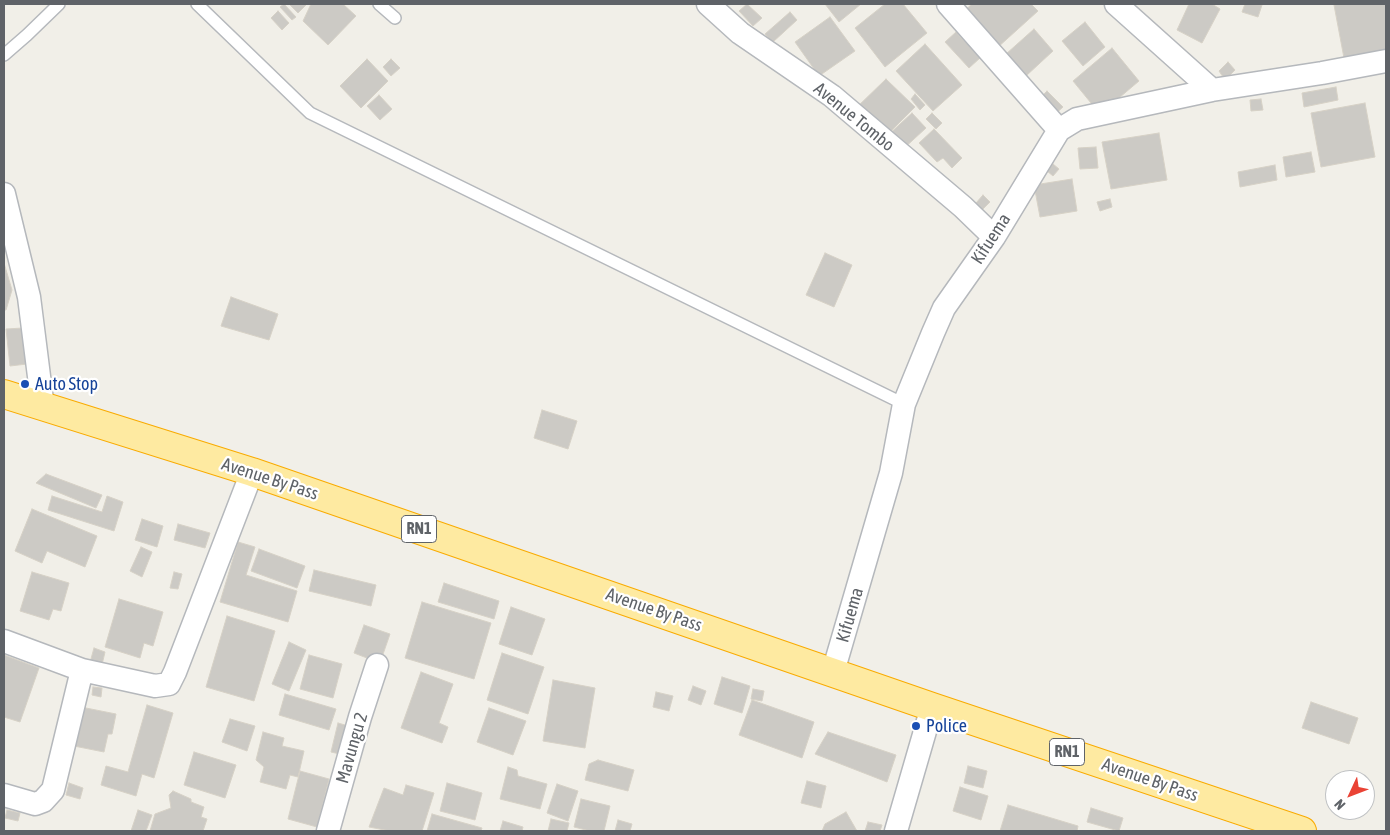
<!DOCTYPE html>
<style>
body{margin:0}
#map{position:relative;width:1390px;height:835px;overflow:hidden;background:#f1efe8;font-family:"Asap Condensed",sans-serif}
canvas{display:block}
.frame{position:absolute;inset:0;border:5px solid #5f6368;pointer-events:none}
.north{position:absolute;left:1325px;top:770px;width:50px;height:50px;box-sizing:border-box;background:#fff;border:1px solid #bfc1c3;border-radius:50%;rotate:227deg;font-size:14px;font-weight:700;line-height:20px;text-align:center;color:#5f6368}
.north::after{content:'';display:block;margin:auto;width:18px;height:22px;background:#ea4335;clip-path:polygon(50% 0,100% 100%,50% 72%,0 100%)}
</style>
<div id="map">
<canvas width="1390" height="835"></canvas>
<div class="frame"></div>
<div class="north">N</div>
</div>
<script>
const c = document.querySelector('canvas').getContext('2d');
c.lineJoin = 'round';
function paint(path, color) {
  c.fillStyle = color;
  c.fill(path, 'evenodd');
}
function toPath(rows) {
  const path = new Path2D();
  for (const r of rows) {
    path.moveTo(r[0], r[1]);
    for (let i = 2; i < r.length; i += 2) path.lineTo(r[i], r[i + 1]);
  }
  return path;
}
function strokePath(path, color, width, dash) {
  c.strokeStyle = color;
  c.lineWidth = width;
  c.lineCap = dash ? 'butt' : 'round';
  c.setLineDash(dash || []);
  c.stroke(path);
}
function write(font, color, halo, rows, align = 'center') {
  c.font = font + ' "Asap Condensed",sans-serif';
  c.lineWidth = 4.5;
  c.setLineDash([]);
  c.textBaseline = 'middle';
  c.strokeStyle = halo;
  c.fillStyle = color;
  for (const [text, x, y, turn = 0] of rows) {
    c.save();
    c.translate(x, y);
    c.rotate((+turn || 0) * Math.PI / 180);
    c.textAlign = isNaN(turn) ? turn : align;
    if (halo) c.strokeText(text, 0, 0);
    c.fillText(text, 0, 0);
    c.restore();
  }
}
const building = toPath([
 [284,4,296,17,292,20,280,7,284,4],
 [289,4,305,4,306,5,298,13,289,4],
 [311,4,343,4,356,16,328,45,303,21,311,4],
 [747,4,762,18,753,26,739,11,747,4],
 [825,4,861,4,839,22,825,4],
 [885,4,903,4,927,33,885,67,855,28,885,4],
 [972,4,1031,4,1038,11,997,48,964,11,972,4],
 [1189,4,1212,4,1220,9,1202,43,1177,30,1189,4],
 [1245,4,1262,5,1258,17,1242,12,1245,4],
 [1340,4,1386,4,1386,50,1344,58,1334,5,1340,4],
 [278,11,289,23,282,30,271,18,278,11],
 [790,12,797,20,773,42,765,34,790,12],
 [830,17,855,51,819,76,795,42,830,17],
 [1085,22,1105,47,1083,66,1062,41,1085,22],
 [1034,29,1053,51,1026,76,1006,54,1034,29],
 [956,32,980,58,969,68,945,42,956,32],
 [925,44,962,85,933,111,896,71,925,44],
 [1112,48,1139,81,1100,114,1073,81,1112,48],
 [367,59,388,81,361,108,340,86,367,59],
 [391,59,400,68,391,76,383,67,391,59],
 [1228,62,1235,70,1225,80,1219,71,1228,62],
 [886,79,915,107,884,138,855,109,886,79],
 [1336,87,1338,100,1304,107,1302,93,1336,87],
 [1047,91,1063,107,1052,117,1037,101,1047,91],
 [915,94,925,105,920,110,911,99,915,94],
 [379,95,392,109,380,120,367,106,379,95],
 [1261,99,1263,110,1251,111,1250,100,1261,99],
 [1365,103,1375,157,1321,167,1311,113,1365,103],
 [912,113,926,128,901,151,887,136,912,113],
 [932,113,942,123,936,129,926,119,932,113],
 [934,129,962,158,952,168,943,158,937,162,919,143,934,129],
 [1159,133,1167,180,1111,189,1102,142,1159,133],
 [1096,147,1098,168,1080,169,1078,148,1096,147],
 [1311,152,1315,172,1286,177,1283,157,1311,152],
 [1053,164,1059,169,1053,176,1047,171,1053,164],
 [1275,165,1277,180,1240,187,1238,172,1275,165],
 [1072,179,1077,211,1040,217,1034,185,1072,179],
 [983,195,990,202,982,210,976,203,983,195],
 [1110,199,1112,207,1100,211,1097,202,1110,199],
 [825,253,852,265,834,307,806,295,825,253],
 [4,263,12,290,6,310,4,310,4,263],
 [231,297,278,314,269,340,221,326,231,297],
 [23,328,27,364,10,366,6,329,23,328],
 [542,410,577,421,568,449,534,438,542,410],
 [46,474,102,495,96,508,36,483,46,474],
 [52,496,102,512,107,496,123,502,114,531,48,510,52,496],
 [32,509,97,536,85,567,47,551,42,563,15,551,32,509],
 [142,519,163,526,157,547,135,540,142,519],
 [178,524,210,533,205,548,174,540,178,524],
 [238,542,255,547,246,575,297,591,288,622,220,602,238,542],
 [141,547,152,552,142,577,130,571,141,547],
 [259,549,305,566,297,588,251,571,259,549],
 [314,570,376,585,371,606,309,591,314,570],
 [32,572,69,583,61,611,53,609,49,620,20,611,32,572],
 [174,572,182,574,178,589,170,588,174,572],
 [444,583,499,601,494,619,438,602,444,583],
 [119,599,163,612,153,646,144,643,140,658,105,647,119,599],
 [422,602,491,623,474,679,405,658,422,602],
 [511,607,545,619,532,655,499,644,511,607],
 [227,616,275,631,254,701,206,687,227,616],
 [364,625,390,634,380,663,354,653,364,625],
 [289,642,306,650,289,691,272,684,289,642],
 [94,648,105,652,101,669,89,666,94,648],
 [502,653,544,667,528,714,487,700,502,653],
 [4,655,39,668,20,722,4,717,4,655],
 [309,655,342,664,333,698,300,689,309,655],
 [421,672,453,684,439,723,448,727,442,743,401,728,421,672],
 [722,677,750,686,742,713,714,704,722,677],
 [553,680,595,688,585,748,543,741,553,680],
 [693,686,706,691,701,705,688,700,693,686],
 [93,687,102,688,101,697,92,695,93,687],
 [753,689,764,691,762,701,751,699,753,689],
 [656,692,673,696,669,711,653,707,656,692],
 [285,694,336,709,329,730,279,715,285,694],
 [752,700,814,722,802,758,739,735,752,700],
 [1311,702,1358,718,1349,744,1302,728,1311,702],
 [147,705,173,713,154,778,142,774,136,796,101,785,106,766,128,772,147,705],
 [81,707,116,714,112,734,108,734,104,752,74,746,81,707],
 [489,708,526,721,513,755,477,742,489,708],
 [230,719,255,726,247,751,222,742,230,719],
 [338,723,352,727,344,755,331,752,338,723],
 [263,732,284,738,282,746,304,751,298,777,290,775,286,789,260,782,264,767,256,760,263,732],
 [828,732,896,755,887,782,815,754,828,732],
 [194,752,236,765,225,798,184,785,194,752],
 [598,760,634,770,628,791,585,780,589,764,598,760],
 [968,766,987,771,983,788,964,783,968,766],
 [508,767,517,770,518,776,547,784,540,809,500,799,508,767],
 [300,771,329,779,317,827,288,819,300,771],
 [807,781,826,786,821,808,801,803,807,781],
 [69,783,83,788,80,799,66,795,69,783],
 [447,783,482,793,475,820,440,811,447,783],
 [557,784,578,791,568,821,547,813,557,784],
 [406,785,434,793,422,831,390,831,369,827,384,788,403,795,406,785],
 [960,787,988,796,981,820,953,811,960,787],
 [173,791,191,799,191,802,204,807,201,817,207,819,203,831,150,831,155,814,171,808,169,795,173,791],
 [581,799,610,806,604,831,590,831,574,827,581,799],
 [1008,805,1078,826,1077,831,1000,831,1008,805],
 [1091,808,1123,818,1119,831,1087,822,1091,808],
 [7,810,20,813,18,821,5,818,7,810],
 [138,810,152,815,146,831,131,831,138,810],
 [846,812,857,831,822,831,825,824,846,812],
 [432,814,482,828,481,831,427,831,432,814],
 [551,819,569,823,567,831,548,831,551,819],
 [618,820,632,824,630,831,615,831,618,820],
 [503,821,523,827,522,831,500,831,503,821],
 [868,822,882,825,880,831,865,831,868,822]
]);
paint(building, '#cccac5');
strokePath(building, '#d6d1c6', 1);
const service = toPath([
 [197,4,310,113,904,404],
 [379,4,395,18],
 [4,55,27,35,59,4]
]);
const minor = toPath([
 [708,4,740,33,832,96,963,207,994,237],
 [948,4,1059,130],
 [1116,4,1212,90],
 [4,194,29,297,43,408],
 [4,641,82,670,155,686,169,684,175,672,252,472],
 [833,672,891,473,904,404,933,333,944,308,994,237,1059,130,1077,119,1212,90,1322,73,1386,61],
 [4,795,35,804,43,801,53,790,82,670],
 [328,831,360,717,377,665],
 [896,831,932,707]
]);
const trunk = toPath([
 [4,394,252,472,932,707,1302,831]
]);
strokePath(service, '#b5b8bc', 14);
strokePath(minor, '#b5b8bc', 25);
strokePath(trunk, '#f9ab00', 30);
strokePath(service, '#fff', 11);
strokePath(minor, '#fff', 22);
strokePath(trunk, '#feeaa1', 28);
for (const [x, y, r, color] of [
 [25,384,5,"#1a4fb4"],
 [916,726,5,"#1a4fb4"]
]) {
  const dot = new Path2D();
  dot.arc(x, y, r, 0, 2 * Math.PI);
  c.fillStyle = color;
  c.fill(dot);
  strokePath(dot, '#fff', 2);
}
for (const [x, y, w] of [
 [419,529,35],
 [1067,752,35]
]) {
  const box = new Path2D();
  box.roundRect(x - w / 2, y - 13.5, w, 27, 4);
  c.fillStyle = '#fff';
  c.fill(box);
  strokePath(box, '#5f6368', 1);
}
write('bold 16px', '#5f6368', null, [
 ["RN1",419,529],
 ["RN1",1067,752]
]);
write('18px', '#5f6368', '#fff', [
 ["Avenue Tombo",854,117,39],
 ["Kifuema",991,239,-57],
 ["Avenue By Pass",270,479,18],
 ["Avenue By Pass",654,610,19],
 ["Kifuema",850,615,-74],
 ["Mavungu 2",352,748,-74],
 ["Avenue By Pass",1150,780,19]
]);
write('18px', '#164399', '#fff', [
 ["Auto Stop",35,384],
 ["Police",926,726]
], 'left');
</script>
